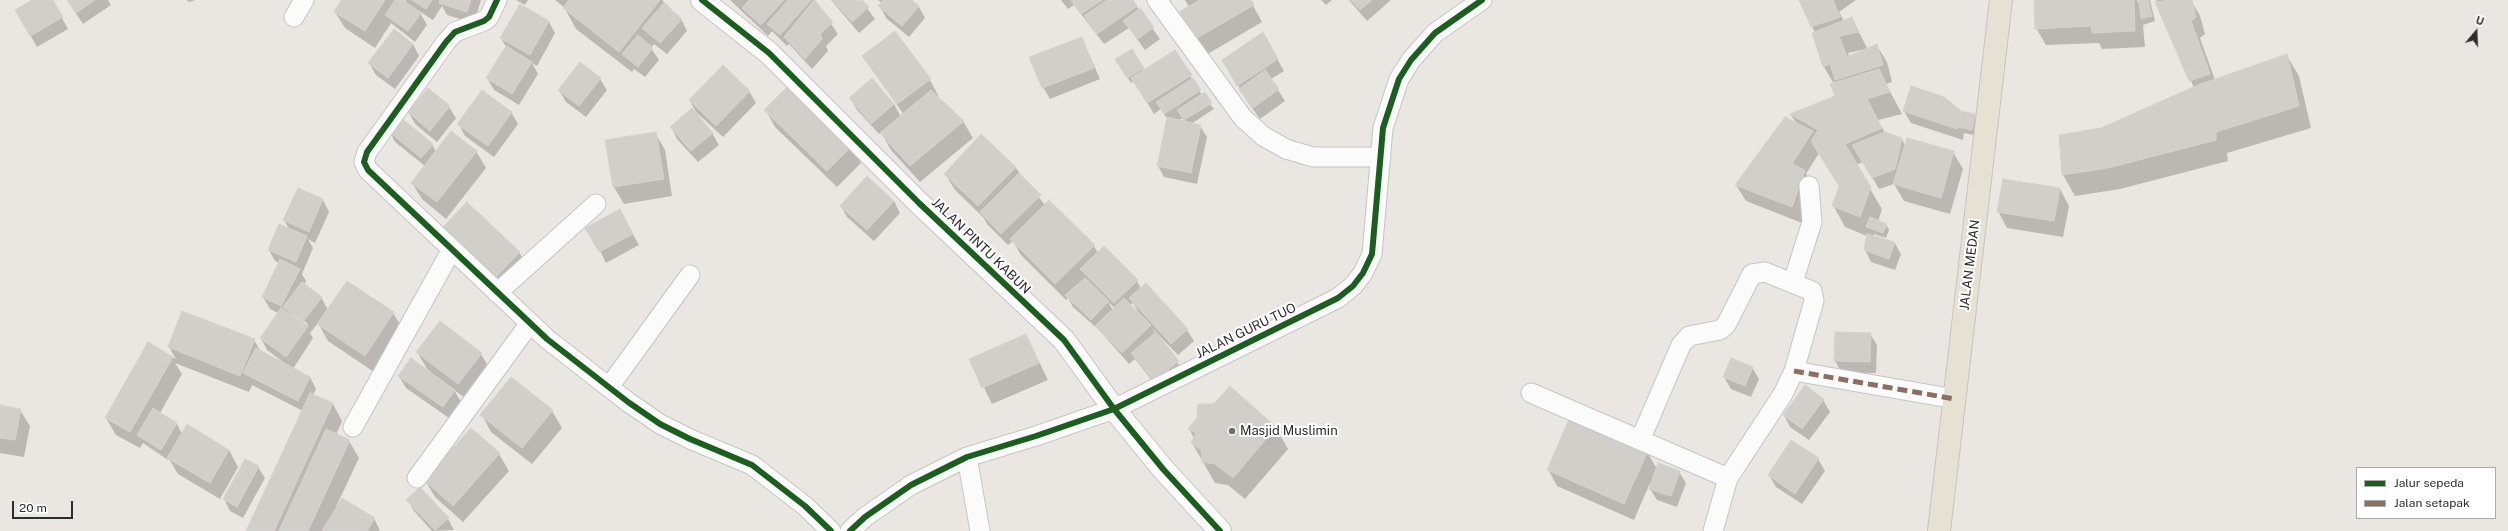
<!DOCTYPE html>
<style>
body{margin:0}
#map{position:relative;width:2508px;height:531px;overflow:hidden;background:#eae6e2;font-family:"Public Sans",sans-serif}
canvas{display:block}
.legend{position:absolute;left:2356px;top:467px;width:140px;height:52px;box-sizing:border-box;background:#fff;border:1px solid #ababab;margin:0;padding:5px 7px;list-style:none;font-size:12px;color:#2d2d2d}
.legend li{display:flex;align-items:center;gap:8px;height:20px}
.legend b{width:20px;border:1px solid #ababab}
.north{position:absolute;left:2456px;top:12px;width:40px;height:40px;-webkit-text-stroke:3px #fff;paint-order:stroke;rotate:19deg;font-size:11px;font-weight:700;line-height:16px;text-align:center;color:#2d2d2d}
.north::after{content:'';display:block;margin:auto;width:14px;height:18px;background:#2d2d2d;clip-path:polygon(50% 0,100% 100%,50% 72%,0 100%)}
.scale{position:absolute;left:12px;top:501px;width:61px;height:18px;box-sizing:border-box;border:2px solid #2d2d2d;border-top:0;padding-left:5px;font-size:12px;line-height:14px;white-space:nowrap;color:#2d2d2d;-webkit-text-stroke:3px #fff;paint-order:stroke}
</style>
<div id="map">
<canvas width="2508" height="531"></canvas>
<ul class="legend">
<li><b style="height:5px;background:#1b5e20"></b>Jalur sepeda</li>
<li><b style="height:5px;background:#8d6e63"></b>Jalan setapak</li>
</ul>
<div class="north">U</div>
<div class="scale">20 m</div>
</div>
<script>
const c = document.querySelector('canvas').getContext('2d');
c.lineJoin = 'round';
function paint(path, color) {
  c.fillStyle = color;
  c.fill(path, 'evenodd');
}
function toPath(rows) {
  const path = new Path2D();
  for (const r of rows) {
    path.moveTo(r[0], r[1]);
    for (let i = 2; i < r.length; i += 2) path.lineTo(r[i], r[i + 1]);
  }
  return path;
}
function strokePath(path, color, width, dash) {
  c.strokeStyle = color;
  c.lineWidth = width;
  c.lineCap = dash ? 'butt' : 'round';
  c.setLineDash(dash || []);
  c.stroke(path);
}
function write(font, color, halo, rows, align = 'center') {
  c.font = font + ' "Public Sans",sans-serif';
  c.lineWidth = 4;
  c.setLineDash([]);
  c.textBaseline = 'middle';
  c.strokeStyle = halo;
  c.fillStyle = color;
  for (const [text, x, y, turn = 0] of rows) {
    c.save();
    c.translate(x, y);
    c.rotate((+turn || 0) * Math.PI / 180);
    c.textAlign = isNaN(turn) ? turn : align;
    if (halo) c.strokeText(text, 0, 0);
    c.fillText(text, 0, 0);
    c.restore();
  }
}
paint(toPath([
 [34,0,52,0,68,29,37,47,16,10],
 [67,0,108,0,111,5,83,24],
 [186,0,195,0,190,2],
 [342,0,402,0,408,4,405,0,481,0,474,23,447,15,442,6,433,20,419,11,427,25,415,42,391,23,375,48,345,28,335,12],
 [516,0,528,0,525,5],
 [555,0,662,0,681,19,687,31,667,54,654,44,651,48,659,60,645,77,634,69,632,72,576,29,564,7],
 [730,0,815,0,838,34,826,46,828,51,812,69,789,44,787,46,772,31,768,36],
 [831,0,861,0,875,19,859,33],
 [878,0,910,0,919,7,925,18,909,37,886,18,880,6,882,3],
 [1061,0,1132,0,1160,39,1145,50,1129,28,1104,44,1074,5,1068,9],
 [1185,0,1250,0,1262,22,1206,55,1190,29,1189,7],
 [1321,0,1332,0,1326,5],
 [1349,0,1391,0,1367,21],
 [1800,0,1856,0,1839,12,1844,21,1852,18,1868,50,1877,46,1887,62,1892,82,1886,84,1902,114,1878,120,1885,133,1902,139,1905,146,1953,152,1963,169,1950,214,1904,201,1894,184,1879,189,1863,162,1856,165,1882,209,1878,222,1886,224,1889,230,1886,238,1874,234,1873,237,1894,242,1901,254,1895,270,1871,262,1865,250,1867,236,1845,227,1833,205,1840,187,1819,153,1806,174,1814,188,1802,223,1746,201,1736,185,1797,124,1791,115,1836,97,1834,84,1824,67,1813,34,1815,33],
 [1866,49,1849,57,1848,53],
 [2035,0,2137,0,2141,7,2140,0,2150,0,2155,21,2143,25,2145,47,2102,49,2099,43,2046,45,2036,28],
 [2156,0,2191,0,2200,16,2205,34,2200,38,2215,80,2287,56,2299,76,2311,128,2227,153,2228,161,2120,189,2075,196,2063,175,2101,128,2194,88],
 [549,22,555,33,537,66,532,63,538,74,519,105,494,90,487,78,506,47,501,38],
 [394,30,413,44,419,56,395,89,376,75,369,63],
 [895,33,930,80,939,97,937,98,963,121,973,138,920,182,891,150,881,132,879,134,857,110,850,98,872,79,894,104,901,117,904,115,863,56],
 [1263,34,1284,71,1271,79,1285,101,1260,119,1247,101,1224,61],
 [1082,38,1100,79,1050,99,1043,87],
 [1132,50,1144,71,1175,51,1202,95,1214,109,1191,124,1200,126,1207,137,1197,184,1164,177,1158,166,1167,119,1161,109,1154,114,1134,81,1131,83,1116,59],
 [1183,118,1187,123,1178,121],
 [581,63,600,79,607,90,586,117,566,102,559,90],
 [749,91,756,103,723,137,696,112,690,101],
 [449,107,456,118,437,142,415,124,409,113],
 [1959,110,1961,115,1974,115,1977,120,1974,135,1964,133,1963,140,1911,123,1904,111],
 [766,111,851,146,861,163,837,187,775,127],
 [511,112,518,124,494,157,465,136,459,124],
 [671,127,712,133,719,145,698,162,677,139],
 [389,130,432,144,436,152,476,151,486,168,446,219,422,199,412,183,425,166,395,142],
 [655,133,665,150,672,196,624,204,614,187,607,141],
 [1015,167,1045,205,1094,246,1098,253,1137,281,1141,289,1187,330,1194,341,1178,355,1151,327,1185,373,1161,392,1135,359,1129,364,1099,330,1073,307,1068,298,1066,300,1021,255,1013,241,1008,245,987,224,984,218,955,190,945,174],
 [1108,302,1115,308,1113,310],
 [1133,303,1139,313,1138,313,1130,305],
 [298,189,323,200,329,212,315,243,308,239,313,248,302,274,306,281,304,285,321,297,328,310,393,313,403,329,374,372,328,341,318,323,310,333,313,338,293,369,310,377,316,389,313,395,333,404,342,421,336,435,349,441,359,458,336,507,374,518,380,531,247,531,303,411,252,385,249,392,175,363,182,374,160,413,177,424,182,434,229,450,238,467,220,499,178,474,169,459,168,460,143,443,140,448,116,435,106,418,149,344,176,359,169,347,254,340,261,352,291,368,267,350,261,338,278,313,270,309,263,297,280,263,275,261,269,250,289,229,284,220],
 [293,313,308,324,307,326,293,316],
 [2060,189,2069,206,2063,237,2007,228,1998,211],
 [894,201,900,213,874,241,847,217,841,206],
 [626,222,639,245,606,263,600,251],
 [453,245,519,252,529,269,505,294],
 [440,323,481,354,491,371,468,400,454,390,461,402,449,418,406,388,399,376,429,372,417,352],
 [1836,333,1870,334,1877,345,1876,373,1842,373,1835,361],
 [1026,335,1048,380,992,404,970,359],
 [1752,367,1759,379,1751,397,1731,389,1724,377],
 [1230,387,1276,428,1288,449,1245,499,1228,485,1215,483,1192,443,1194,438,1189,429],
 [1823,400,1830,412,1809,440,1790,427,1784,415],
 [0,406,20,410,30,426,24,457,0,453],
 [552,411,562,428,532,464,491,432,482,415],
 [1647,452,1657,469,1679,472,1686,483,1677,507,1657,500,1650,489,1650,483,1634,520,1557,486,1548,469],
 [499,454,509,471,463,522,435,497,425,480],
 [1818,459,1825,471,1802,504,1776,487,1769,475],
 [258,467,265,478,243,518,230,511,224,499],
 [408,500,448,519,454,530,432,531,414,511]
]), '#0003');
const building = toPath([
 [32,0,53,0,63,17,30,36,15,10,32,0],
 [67,0,95,0,76,13,67,0],
 [341,0,385,0,365,31,334,12,341,0],
 [395,0,403,0,421,13,408,31,385,15,395,0],
 [412,0,432,0,426,9,412,0],
 [440,0,471,0,467,12,439,3,440,0],
 [569,0,660,0,619,52,563,8,569,0],
 [749,0,784,0,761,25,742,8,749,0],
 [788,0,811,0,780,35,767,24,788,0],
 [814,0,833,22,820,34,822,39,805,59,784,37,814,0],
 [832,0,862,0,869,7,852,22,832,0],
 [883,0,912,0,919,6,902,26,878,6,883,0],
 [1071,0,1102,0,1081,14,1071,0],
 [1107,0,1133,0,1137,6,1097,34,1084,16,1107,0],
 [1200,0,1251,0,1254,5,1195,39,1179,12,1200,0],
 [1351,0,1372,0,1360,10,1351,0],
 [1799,0,1833,0,1840,17,1811,27,1799,0],
 [2034,0,2134,0,2135,31,2092,33,2091,26,2035,29,2034,0],
 [2139,0,2148,0,2152,16,2141,19,2139,0],
 [2174,0,2192,0,2196,17,2191,21,2210,74,2189,81,2155,2,2174,0],
 [664,3,682,19,660,43,642,28,664,3],
 [520,4,549,21,530,55,500,38,520,4],
 [1140,8,1154,27,1138,39,1123,21,1140,8],
 [1852,17,1859,32,1839,36,1847,57,1877,44,1883,65,1835,80,1830,64,1823,67,1812,33,1852,17],
 [394,29,413,44,388,78,368,63,394,29],
 [895,31,931,79,897,104,862,56,895,31],
 [1263,32,1278,59,1237,86,1222,60,1263,32],
 [638,35,653,48,638,67,622,54,638,35],
 [1082,37,1094,68,1042,88,1029,57,1082,37],
 [506,46,532,62,512,94,486,78,506,46],
 [1132,49,1144,68,1127,78,1115,59,1132,49],
 [1175,50,1192,75,1147,103,1131,78,1175,50],
 [2287,54,2299,106,2216,132,2216,140,2108,168,2062,175,2059,135,2101,128,2198,85,2287,54],
 [580,62,601,78,579,106,558,90,580,62],
 [723,65,750,91,716,126,689,100,723,65],
 [1879,69,1890,92,1867,99,1882,128,1845,144,1871,187,1860,217,1832,206,1839,186,1811,141,1818,130,1790,114,1835,96,1830,84,1879,69],
 [1265,70,1279,89,1253,108,1239,89,1265,70],
 [872,78,894,104,871,124,849,98,872,78],
 [1193,78,1201,90,1164,114,1156,102,1193,78],
 [789,85,852,146,827,171,764,110,789,85],
 [1911,86,1944,97,1960,110,1957,129,1903,111,1911,86],
 [428,88,450,106,430,131,408,112,428,88],
 [482,90,512,112,488,146,457,124,482,90],
 [931,90,964,121,910,166,880,133,931,90],
 [1205,92,1212,103,1184,120,1177,110,1205,92],
 [692,108,713,133,691,151,670,127,692,108],
 [1961,111,1975,114,1972,130,1958,127,1961,111],
 [399,116,433,144,421,158,387,130,399,116],
 [1167,117,1201,125,1191,173,1157,166,1167,117],
 [1785,117,1813,131,1792,164,1805,170,1792,207,1735,185,1785,117],
 [451,131,477,151,437,202,411,183,451,131],
 [656,132,664,179,613,187,605,140,656,132],
 [1885,132,1902,138,1895,169,1872,178,1852,145,1885,132],
 [981,134,1016,167,978,206,944,174,981,134],
 [1907,138,1954,151,1941,198,1893,184,1907,138],
 [1019,173,1041,195,1001,234,980,212,1019,173],
 [867,176,894,201,867,230,840,206,867,176],
 [2003,179,2060,188,2054,221,1997,212,2003,179],
 [298,188,323,199,309,232,283,220,298,188],
 [1049,200,1095,245,1055,284,1010,239,1049,200],
 [467,202,520,252,495,278,442,228,467,202],
 [620,209,633,234,599,252,585,228,620,209],
 [1870,217,1887,224,1883,233,1866,227,1870,217],
 [279,224,307,236,296,262,268,250,279,224],
 [1867,234,1895,242,1889,259,1864,250,1867,234],
 [1104,246,1138,280,1114,303,1080,269,1104,246],
 [280,259,300,269,281,306,262,297,280,259],
 [1085,278,1109,301,1091,320,1065,295,1085,278],
 [347,281,394,312,365,356,317,324,347,281],
 [302,282,322,297,303,322,283,307,302,282],
 [1146,283,1188,329,1171,344,1129,298,1146,283],
 [1124,298,1151,325,1122,353,1095,326,1124,298],
 [281,308,308,326,286,357,260,338,281,308],
 [182,311,255,339,240,376,168,347,182,311],
 [440,321,482,353,458,384,416,352,440,321],
 [1156,332,1179,361,1154,381,1131,353,1156,332],
 [1835,332,1871,333,1870,362,1834,361,1835,332],
 [1026,334,1039,363,982,388,969,359,1026,334],
 [148,342,173,357,130,432,105,418,148,342],
 [256,348,310,377,298,401,243,373,256,348],
 [411,358,455,390,443,407,398,376,411,358],
 [1731,358,1753,367,1745,386,1723,377,1731,358],
 [511,377,553,410,522,448,480,415,511,377],
 [1805,385,1824,399,1802,429,1783,415,1805,385],
 [1230,386,1276,427,1233,478,1215,464,1202,462,1201,450,1191,443,1196,433,1188,429,1197,418,1198,404,1214,404,1230,386],
 [310,393,333,403,274,531,246,531,310,393],
 [0,405,21,409,15,440,0,438,0,405],
 [153,408,177,423,161,450,137,435,153,408],
 [1570,417,1648,451,1624,504,1547,470,1570,417],
 [187,424,229,450,210,483,167,458,187,424],
 [471,428,500,453,453,506,424,480,471,428],
 [326,429,350,440,308,531,279,531,326,429],
 [1791,440,1819,458,1795,494,1768,475,1791,440],
 [245,459,259,466,237,507,223,499,245,459],
 [1658,463,1680,471,1671,496,1649,489,1658,463],
 [420,487,449,518,435,530,406,500,420,487],
 [342,498,375,518,367,531,322,531,342,498]
]);
paint(building, '#d2cfcb');
strokePath(building, '#d5d2ce', 1);
const street = toPath([
 [497,0,489,17,484,21,455,32,446,42,367,152,364,162,368,170,547,339,628,402,660,424,690,439,752,465,805,506,831,531],
 [1157,0,1243,118,1263,136,1286,149,1313,157,1381,157],
 [294,17,304,0],
 [1793,282,1812,222,1809,186],
 [497,293,596,204],
 [1794,371,1955,399],
 [609,387,690,275],
 [1531,393,1728,478],
 [353,427,451,251],
 [1641,438,1681,345,1689,336,1720,330,1726,325,1752,274,1765,272,1812,291,1814,301,1794,371,1783,394,1728,478,1713,531],
 [967,457,980,531],
 [417,478,530,323],
 [850,531,865,517,911,485,967,457,1036,436,1114,409,1338,298,1353,286,1363,273,1372,254,1383,128,1399,79,1411,60,1435,33,1482,0]
]);
const secondary = toPath([
 [702,0,769,53,919,203,1064,340,1114,409,1163,469,1220,531]
]);
const primary = toPath([
 [1939,531,2001,0]
]);
strokePath(street, '#c6c5c5', 21);
strokePath(secondary, '#c6c5c5', 24);
strokePath(primary, '#c6c4c3', 24);
strokePath(street, '#fcfbfb', 19);
strokePath(secondary, '#fcfbfb', 22);
strokePath(primary, '#e7e1d4', 22);
strokePath(toPath([
 [1794,371,1955,399]
]), '#8d6e63', 5, [10, 5]);
strokePath(toPath([
 [497,0,489,17,484,21,455,32,446,42,367,152,364,162,368,170,547,339,628,402,660,424,690,439,752,465,805,506,831,531],
 [702,0,769,53,919,203,1064,340,1114,409,1163,469,1220,531],
 [850,531,865,517,911,485,967,457,1036,436,1114,409,1338,298,1353,286,1363,273,1372,254,1383,128,1399,79,1411,60,1435,33,1482,0]
]), '#1b5e20', 6);
for (const [x, y, r, color] of [
 [1232,431,4,"#6f6e6c"]
]) {
  const dot = new Path2D();
  dot.arc(x, y, r, 0, 2 * Math.PI);
  c.fillStyle = color;
  c.fill(dot);
  strokePath(dot, '#fff', 1.5);
}
write('13px', '#2d2d2d', '#fff', [
 ["JALAN PINTU KABUN",981,246,44],
 ["JALAN MEDAN",1970,265,-83],
 ["JALAN GURU TUO",1246,331,-26]
]);
write('13px', '#2d2d2d', '#fff', [
 ["Masjid Muslimin",1240,431]
], 'left');
</script>
